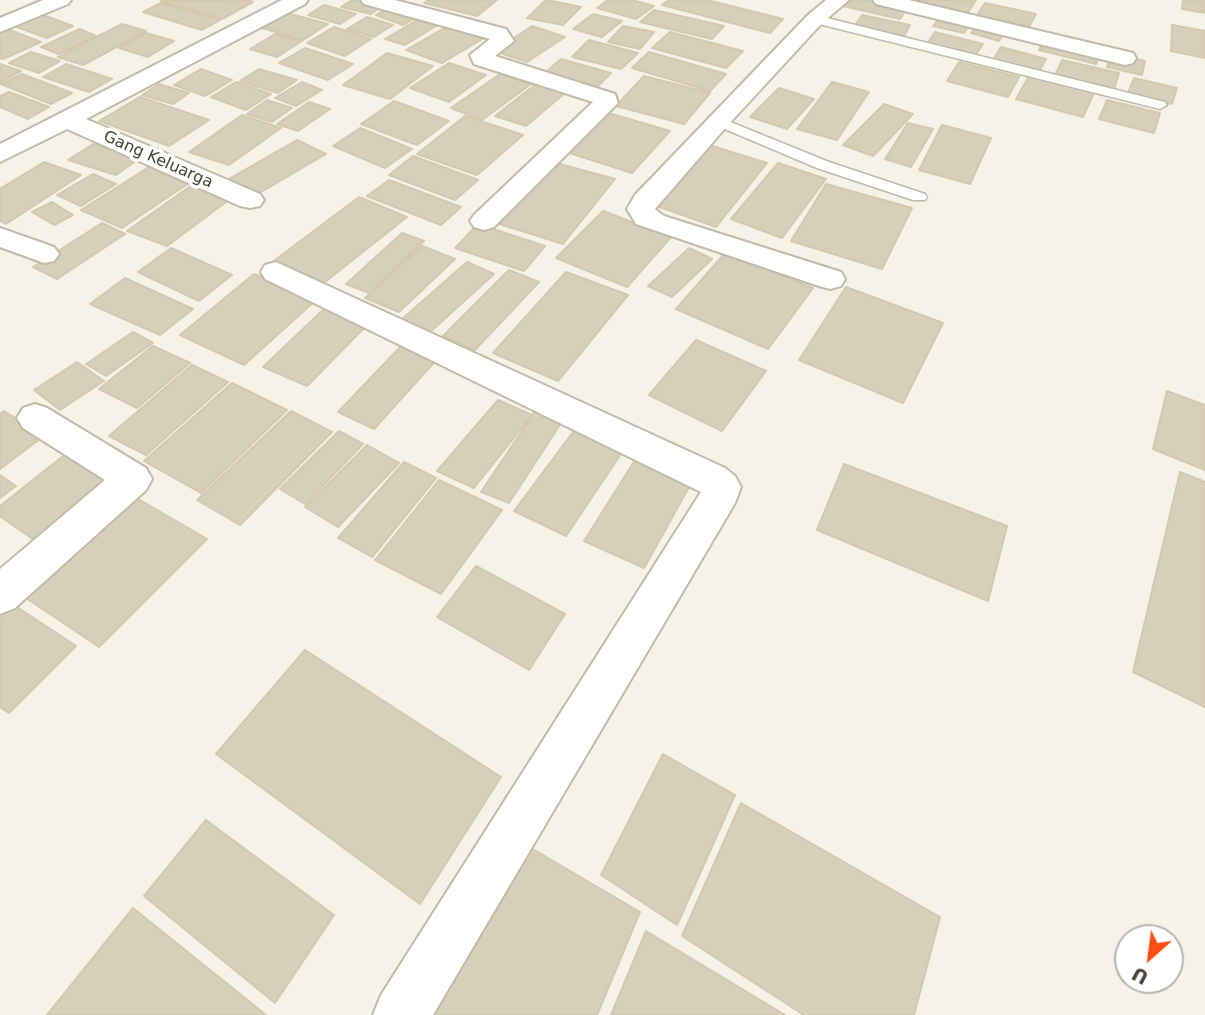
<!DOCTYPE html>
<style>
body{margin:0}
#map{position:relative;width:1205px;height:1015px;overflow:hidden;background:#f5f2e7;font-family:"DejaVu Sans",sans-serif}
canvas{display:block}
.north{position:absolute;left:1114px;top:924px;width:70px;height:70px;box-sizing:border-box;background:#fff;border:2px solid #b6b4ae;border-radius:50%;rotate:208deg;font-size:19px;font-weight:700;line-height:28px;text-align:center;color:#494335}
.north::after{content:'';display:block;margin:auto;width:24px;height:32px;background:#ff4e14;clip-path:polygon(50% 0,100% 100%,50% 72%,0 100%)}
</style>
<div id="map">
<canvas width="1205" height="1015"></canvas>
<div class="north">U</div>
</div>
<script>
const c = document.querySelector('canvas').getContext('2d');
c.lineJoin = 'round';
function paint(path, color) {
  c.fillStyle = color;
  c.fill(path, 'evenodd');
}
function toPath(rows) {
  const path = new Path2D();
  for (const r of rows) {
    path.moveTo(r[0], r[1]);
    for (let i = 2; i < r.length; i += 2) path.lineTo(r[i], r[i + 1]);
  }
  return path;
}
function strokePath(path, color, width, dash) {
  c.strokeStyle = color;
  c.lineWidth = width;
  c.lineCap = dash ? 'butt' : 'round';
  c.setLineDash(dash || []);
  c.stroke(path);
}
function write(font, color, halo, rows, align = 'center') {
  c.font = font + ' "DejaVu Sans",sans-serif';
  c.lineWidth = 7;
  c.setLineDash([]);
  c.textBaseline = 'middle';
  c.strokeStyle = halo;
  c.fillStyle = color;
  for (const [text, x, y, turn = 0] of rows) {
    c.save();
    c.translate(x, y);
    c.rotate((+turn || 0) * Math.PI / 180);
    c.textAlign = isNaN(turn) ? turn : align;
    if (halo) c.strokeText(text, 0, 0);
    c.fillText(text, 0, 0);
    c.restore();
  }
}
const building = toPath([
 [247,0,253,2,222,19,161,1,247,0],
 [352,0,360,0,383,5,371,14,341,7,352,0],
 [429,0,497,0,477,16,424,3,429,0],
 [546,0,547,0,581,7,563,25,527,18,546,0],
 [608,0,632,0,654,6,636,19,597,8,608,0],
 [669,0,707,0,783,19,770,33,662,5,669,0],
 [848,0,874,0,908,7,900,19,843,6,848,0],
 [918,0,976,0,967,14,916,2,918,0],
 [1183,0,1205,0,1205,13,1182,9,1183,0],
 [161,3,220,20,202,30,143,12,161,3],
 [985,3,1036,14,1029,27,977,15,985,3],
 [324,5,356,14,340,24,308,15,324,5],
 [391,7,418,16,403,25,376,15,391,7],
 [654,10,724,26,712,39,640,22,654,10],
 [287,13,328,24,303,40,262,28,287,13],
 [40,14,73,26,47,38,14,26,40,14],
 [593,14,622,21,602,37,573,29,593,14],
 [862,15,910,25,904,36,855,25,862,15],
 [941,16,971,23,964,33,933,26,941,16],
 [367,17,393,25,374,37,347,29,367,17],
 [417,20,436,26,405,45,385,39,417,20],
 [453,23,489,35,442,63,406,50,453,23],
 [122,24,146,31,83,65,58,57,122,24],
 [979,24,1006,31,999,41,971,33,979,24],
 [1172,25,1205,31,1205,58,1171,51,1172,25],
 [532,26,565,37,527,62,494,51,532,26],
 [623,26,654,32,640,49,608,42,623,26],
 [334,27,371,39,345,56,307,43,334,27],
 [7,29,41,42,3,59,0,58,0,32,7,29],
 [80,29,96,36,58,54,41,47,80,29],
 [670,32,743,51,726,68,652,48,670,32],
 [935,32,983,44,975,56,927,44,935,32],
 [146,33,174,41,148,57,119,48,146,33],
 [275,34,302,41,277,57,250,49,275,34],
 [589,40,638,53,621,69,572,57,589,40],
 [1044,40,1101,53,1096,64,1039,50,1044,40],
 [1001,47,1046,59,1039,72,993,60,1001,47],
 [305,48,353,64,328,80,279,63,305,48],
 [31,52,60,61,39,73,9,63,31,52],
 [649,52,726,74,710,91,632,68,649,52],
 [387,53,433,66,390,99,343,85,387,53],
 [1111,54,1145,61,1142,75,1107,67,1111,54],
 [561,59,611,73,597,87,546,72,561,59],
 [1062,60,1119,73,1114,89,1055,76,1062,60],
 [959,62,1019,77,1008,97,947,81,959,62],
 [449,63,486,75,449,102,410,88,449,63],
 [0,64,21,71,0,82,0,64],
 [66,64,112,79,89,92,43,77,66,64],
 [201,69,232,80,205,96,174,85,201,69],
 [259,69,297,80,278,93,240,81,259,69],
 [22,74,72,93,51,104,1,84,22,74],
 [500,74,531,84,482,120,451,108,500,74],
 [644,76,710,93,684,124,616,106,644,76],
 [1029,76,1094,93,1083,117,1016,99,1029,76],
 [1134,78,1177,88,1172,104,1128,93,1134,78],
 [236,82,271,94,246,110,211,97,236,82],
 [302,82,322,90,296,106,275,98,302,82],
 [832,82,869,92,837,140,797,129,832,82],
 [159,84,189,93,173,104,142,95,159,84],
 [536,84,565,93,526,126,495,116,536,84],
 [779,88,814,99,787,129,750,117,779,88],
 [9,92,49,107,28,119,0,107,0,96,9,92],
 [140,97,209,120,169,146,99,121,140,97],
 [267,100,292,108,272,122,247,114,267,100],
 [1107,100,1160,113,1154,133,1099,119,1107,100],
 [394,101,449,121,417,145,361,124,394,101],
 [309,102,330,109,298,131,277,124,309,102],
 [884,104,913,114,873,156,843,145,884,104],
 [605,112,670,131,632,173,563,151,605,112],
 [242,115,281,128,229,165,189,152,242,115],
 [465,116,523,135,477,175,417,154,465,116],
 [908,123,933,129,911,167,885,159,908,123],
 [942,125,991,138,970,184,919,170,942,125],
 [360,128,412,149,385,168,333,146,360,128],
 [297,140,326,154,256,195,227,180,297,140],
 [93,144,140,158,116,175,68,160,93,144],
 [706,144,767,163,716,227,651,204,706,144],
 [413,156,478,180,455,200,389,175,413,156],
 [549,161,615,179,563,244,493,222,549,161],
 [44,162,81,175,6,224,0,221,0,189,44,162],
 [778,163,826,179,782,238,731,219,778,163],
 [149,167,189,183,122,228,81,210,149,167],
 [93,174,116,184,81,206,57,195,93,174],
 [389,180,461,207,441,225,367,196,389,180],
 [826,184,912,208,882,269,791,241,826,184],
 [192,185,230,199,167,246,127,231,192,185],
 [359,197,407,217,320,286,271,263,359,197],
 [52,202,73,215,54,225,32,212,52,202],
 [603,211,671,237,627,287,556,258,603,211],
 [102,223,125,234,57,279,33,267,102,223],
 [478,224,545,246,524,271,455,248,478,224],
 [402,233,424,241,369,293,346,284,402,233],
 [422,246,455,259,399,312,365,298,422,246],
 [171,248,232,275,199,301,138,272,171,248],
 [689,248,712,259,672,297,648,286,689,248],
 [725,253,813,288,768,349,676,309,725,253],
 [467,262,494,274,428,334,401,320,467,262],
 [509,270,539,282,475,350,443,336,509,270],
 [566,272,628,295,558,381,493,353,566,272],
 [254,274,316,300,244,365,180,335,254,274],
 [125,278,193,309,160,335,90,304,125,278],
 [846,287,943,323,903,403,799,360,846,287],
 [325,308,368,324,307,386,263,367,325,308],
 [133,332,153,343,106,376,86,364,133,332],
 [696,340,766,371,722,431,649,395,696,340],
 [403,344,438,358,374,429,338,412,403,344],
 [153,346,190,363,137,408,99,389,153,346],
 [77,362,104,381,60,410,34,390,77,362],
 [192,365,228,382,146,455,109,436,192,365],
 [232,383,287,410,201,493,144,461,232,383],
 [1167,391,1205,405,1205,470,1153,449,1167,391],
 [498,400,532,415,474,488,437,471,498,400],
 [540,404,567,414,509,503,481,492,540,404],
 [4,411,44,436,0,469,0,414,4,411],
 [291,411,332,432,240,525,197,500,291,411],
 [579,424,627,445,566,536,514,511,579,424],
 [339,431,363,444,305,504,280,489,339,431],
 [367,445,399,463,338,527,305,507,367,445],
 [72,449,122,481,44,547,0,516,0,506,72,449],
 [637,457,693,480,644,568,584,541,637,457],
 [404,462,436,478,372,557,338,538,404,462],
 [844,464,1007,526,988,601,817,530,844,464],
 [1180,472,1205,482,1205,707,1133,672,1180,472],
 [0,475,16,486,0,498,0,475],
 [439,480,502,510,441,594,375,560,439,480],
 [133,496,207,539,99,647,23,596,133,496],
 [476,566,565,614,529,670,437,617,476,566],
 [14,605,76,646,9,713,0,707,0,618,14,605],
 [305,650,501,777,420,904,216,754,305,650],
 [663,754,735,795,677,925,601,875,663,754],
 [741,803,940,917,914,1015,804,1015,682,936,741,803],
 [206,820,334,915,275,1003,144,896,206,820],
 [519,841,640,912,597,1015,439,1015,429,1008,519,841],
 [133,908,266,1015,47,1015,133,908],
 [646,931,785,1015,611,1015,646,931]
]);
paint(building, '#d8cfbb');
strokePath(building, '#d4c8ad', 2);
const lane = toPath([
 [815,15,1165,102,1167,105,1160,109,811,22,811,16,815,15],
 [718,117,829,162,925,194,927,197,925,200,913,200,817,168,713,124,711,121,713,118,718,117]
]);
const street = toPath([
 [43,0,71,0,68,4,0,32,0,18,43,0],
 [282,0,308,0,305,4,86,119,260,194,264,200,260,206,250,208,240,206,67,129,0,162,0,144,282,0],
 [361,0,395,0,506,29,514,41,495,56,615,94,618,103,494,227,484,230,474,227,470,221,474,215,593,102,474,64,470,55,490,39,364,4,361,0],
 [826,0,849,0,822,23,727,126,655,209,664,216,841,272,845,279,841,286,830,289,819,286,636,224,627,209,635,195,808,15,826,0],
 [873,0,909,0,1133,53,1136,58,1133,63,1125,65,876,4,873,0],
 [0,228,54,247,59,254,54,261,44,263,0,247,0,228],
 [276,262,725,468,735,476,741,487,735,503,433,1015,373,1015,381,995,701,492,265,279,261,272,265,265,276,262],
 [35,404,47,408,146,468,152,479,146,490,15,608,0,614,0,569,105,480,23,428,17,418,23,408,35,404]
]);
strokePath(lane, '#c2bba8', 3);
strokePath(street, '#c2bba8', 4);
paint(lane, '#fff');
paint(street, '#fff');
write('16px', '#494335', '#fff', [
 ["Gang Keluarga",158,160,24]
]);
</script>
